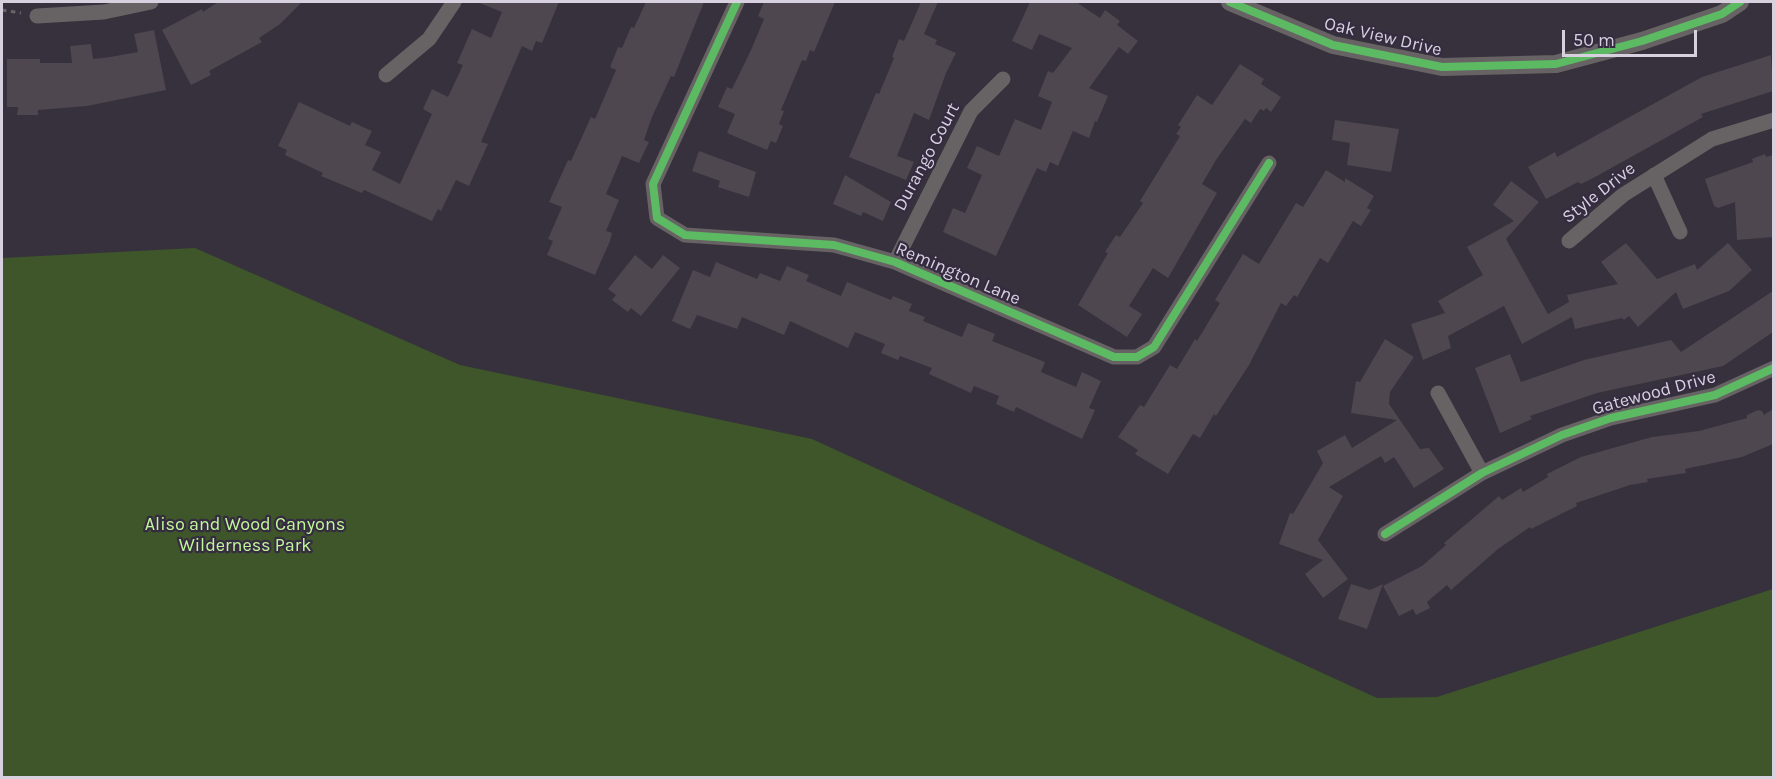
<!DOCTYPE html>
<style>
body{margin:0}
#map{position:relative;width:1775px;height:779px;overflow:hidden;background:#36313c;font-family:Karla,sans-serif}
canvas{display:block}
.frame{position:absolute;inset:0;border:3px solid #d7d0de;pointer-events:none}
.scale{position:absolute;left:1562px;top:30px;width:135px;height:27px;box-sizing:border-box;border:3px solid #d7d0de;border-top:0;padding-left:8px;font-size:18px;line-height:21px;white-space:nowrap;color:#d7d0de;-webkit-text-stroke:4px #362c41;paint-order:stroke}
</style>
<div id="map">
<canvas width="1775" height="779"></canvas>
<div class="frame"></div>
<div class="scale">50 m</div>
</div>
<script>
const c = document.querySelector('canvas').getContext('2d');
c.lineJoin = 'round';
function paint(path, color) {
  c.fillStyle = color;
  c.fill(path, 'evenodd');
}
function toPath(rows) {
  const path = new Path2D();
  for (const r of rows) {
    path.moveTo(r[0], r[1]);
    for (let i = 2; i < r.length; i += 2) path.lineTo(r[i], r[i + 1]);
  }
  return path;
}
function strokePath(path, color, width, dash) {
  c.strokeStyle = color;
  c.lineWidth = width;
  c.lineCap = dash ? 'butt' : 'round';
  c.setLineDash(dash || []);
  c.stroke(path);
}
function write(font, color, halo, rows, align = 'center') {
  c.font = font + ' Karla,sans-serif';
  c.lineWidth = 4.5;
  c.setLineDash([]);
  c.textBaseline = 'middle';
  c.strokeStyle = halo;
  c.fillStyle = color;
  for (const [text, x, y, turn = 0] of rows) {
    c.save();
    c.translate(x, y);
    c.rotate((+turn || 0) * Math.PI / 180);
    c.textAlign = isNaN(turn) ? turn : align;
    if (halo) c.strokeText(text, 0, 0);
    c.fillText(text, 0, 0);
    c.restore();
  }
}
paint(toPath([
 [195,248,460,365,812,439,1377,698,1437,697,1773,589,1773,777,2,777,2,258]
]), '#3e562a');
paint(toPath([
 [218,2,302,2,280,24,259,38,262,42,209,71,211,75,191,85,162,30,202,9,203,12],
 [477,2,559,2,542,43,536,41,532,51,522,46,481,142,488,144,469,186,456,180,441,211,438,209,432,221,364,190,362,193,321,176,323,173,285,155,287,150,278,146,299,102,350,126,352,122,372,131,365,145,381,152,372,170,400,184,432,114,423,109,432,89,448,97,463,65,457,63,472,29,491,38,502,12],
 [646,2,704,2,674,77,671,76,652,117,644,140,649,142,639,163,622,156,606,194,619,200,606,231,612,233,610,241,595,275,547,255,553,241,548,239,562,207,549,202,568,160,571,161,591,117,595,119,616,70,610,67,618,47,622,48,631,27,634,28],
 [764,2,835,2,814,52,810,50,806,61,802,60,781,110,784,111,779,124,783,126,776,143,771,141,767,150,727,133,735,114,718,107,727,87,732,89,751,50,764,19,758,16],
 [921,2,938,2,924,34,937,40,935,44,956,53,946,73,929,120,914,113,897,156,914,162,906,180,849,157,876,93,879,94,894,58,892,57,899,39,904,41],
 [1030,2,1076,2,1100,18,1105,10,1120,21,1117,25,1138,41,1128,54,1119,47,1089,88,1108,96,1097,122,1095,121,1089,138,1073,131,1058,166,1050,162,1046,172,1037,168,996,256,943,232,953,208,965,213,982,175,967,168,977,146,999,156,1015,119,1041,130,1052,102,1038,96,1048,71,1053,73,1072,48,1039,34,1032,50,1012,41],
 [154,30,166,90,87,106,38,110,38,115,17,115,18,107,7,107,7,59,40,59,40,63,72,63,70,46,91,44,93,59,110,57,138,52,134,34],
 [1771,55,1773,91,1701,114,1703,117,1597,176,1581,184,1578,182,1546,199,1528,167,1555,152,1557,157,1702,77],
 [1240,64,1264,79,1261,84,1281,97,1271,112,1266,108,1264,111,1260,109,1251,123,1245,119,1216,160,1202,184,1217,193,1168,278,1153,268,1129,306,1142,314,1127,337,1078,305,1108,253,1105,252,1116,235,1120,237,1143,203,1140,201,1180,136,1176,134,1181,127,1178,125,1197,95,1212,105],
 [1335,120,1399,129,1391,172,1347,165,1350,143,1332,140],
 [699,151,756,172,749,197,718,187,720,181,692,171],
 [1765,154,1766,157,1773,155,1773,237,1737,240,1735,202,1718,208,1714,206,1705,179,1753,162,1752,159],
 [1326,170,1345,182,1345,178,1374,196,1367,208,1371,210,1361,226,1353,221,1328,263,1320,258,1297,297,1294,295,1286,306,1281,303,1249,365,1216,416,1214,414,1200,438,1193,434,1168,474,1135,454,1138,450,1118,437,1140,405,1144,407,1170,365,1177,369,1195,339,1197,341,1220,303,1215,300,1243,254,1259,264,1296,203,1303,207],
 [845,175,891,202,883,221,863,212,861,216,833,204],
 [1511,181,1539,202,1506,239,1548,314,1569,302,1567,295,1618,284,1601,262,1626,243,1657,279,1695,264,1697,270,1728,243,1752,270,1729,291,1683,309,1676,292,1638,327,1629,316,1624,320,1622,318,1575,329,1572,317,1522,344,1504,306,1448,336,1451,348,1423,360,1411,324,1445,313,1438,301,1483,275,1467,247,1514,221,1493,205],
 [635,255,652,269,663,255,680,268,641,316,631,308,628,312,612,300,616,295,608,289],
 [716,262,757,279,760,273,780,281,787,266,809,275,806,281,841,296,847,282,891,300,893,296,912,304,909,311,925,317,923,321,962,337,968,323,995,334,992,341,1045,362,1041,372,1076,387,1082,372,1101,381,1089,408,1095,410,1082,439,1016,407,1014,412,996,404,999,396,974,386,971,393,929,374,932,368,900,356,898,360,881,353,885,344,855,332,848,348,790,321,784,335,742,317,737,329,697,315,690,329,672,321,693,270,710,277],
 [1773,291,1773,332,1723,366,1597,393,1530,416,1532,419,1500,433,1475,368,1510,354,1521,382,1584,360,1671,340,1681,352],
 [1385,339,1414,357,1390,392,1389,404,1420,449,1429,448,1444,469,1414,488,1394,457,1385,463,1381,456,1329,487,1343,496,1318,540,1348,579,1323,598,1305,574,1323,560,1279,544,1290,513,1293,514,1323,463,1317,451,1345,435,1352,448,1397,420,1351,413,1356,381,1360,382],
 [1773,409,1773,444,1742,457,1685,469,1686,473,1647,479,1648,482,1630,485,1576,503,1577,506,1531,529,1530,527,1498,549,1451,590,1447,585,1427,602,1430,608,1416,615,1413,609,1399,616,1383,586,1422,566,1446,545,1444,543,1499,496,1502,500,1521,488,1523,492,1548,477,1547,474,1581,457,1652,437,1699,431,1747,418,1747,415,1758,410,1762,411,1764,415],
 [1351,584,1370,590,1383,584,1367,629,1338,619]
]), '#4e474f');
strokePath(toPath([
 [2,10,21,13]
]), '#686467', 3, [4.5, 4.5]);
strokePath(toPath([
 [737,2,653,184,657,218,685,235,834,245,895,262,1114,357,1137,357,1154,347,1269,163],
 [37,16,104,12,151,2],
 [386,75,429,39,454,2],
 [1654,175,1680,232],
 [1569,241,1623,195,1712,139,1774,120],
 [895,262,971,111,1003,79],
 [1438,393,1482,473],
 [1385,534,1482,473,1562,435,1611,418,1715,395,1774,368]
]), '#676364', 15);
strokePath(toPath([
 [1230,2,1333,45,1442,67,1556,64,1642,41,1722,14,1740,2]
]), '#676364', 18);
strokePath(toPath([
 [737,2,653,184,657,218,685,235,834,245,895,262,1114,357,1137,357,1154,347,1269,163],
 [1230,2,1333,45,1442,67,1556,64,1642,41,1722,14,1740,2],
 [1385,534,1482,473,1562,435,1611,418,1715,395,1774,368]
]), '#5cba63', 8);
write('18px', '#d7d0de', '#362c41', [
 ["Oak View Drive",1383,37,13],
 ["Durango Court",927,157,-62],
 ["Style Drive",1599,193,-38],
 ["Remington Lane",958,274,23],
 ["Gatewood Drive",1654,393,-15]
]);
write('18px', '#c1f897', '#362c41', [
 ["Aliso and Wood Canyons",245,525],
 ["Wilderness Park",245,546]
]);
</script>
